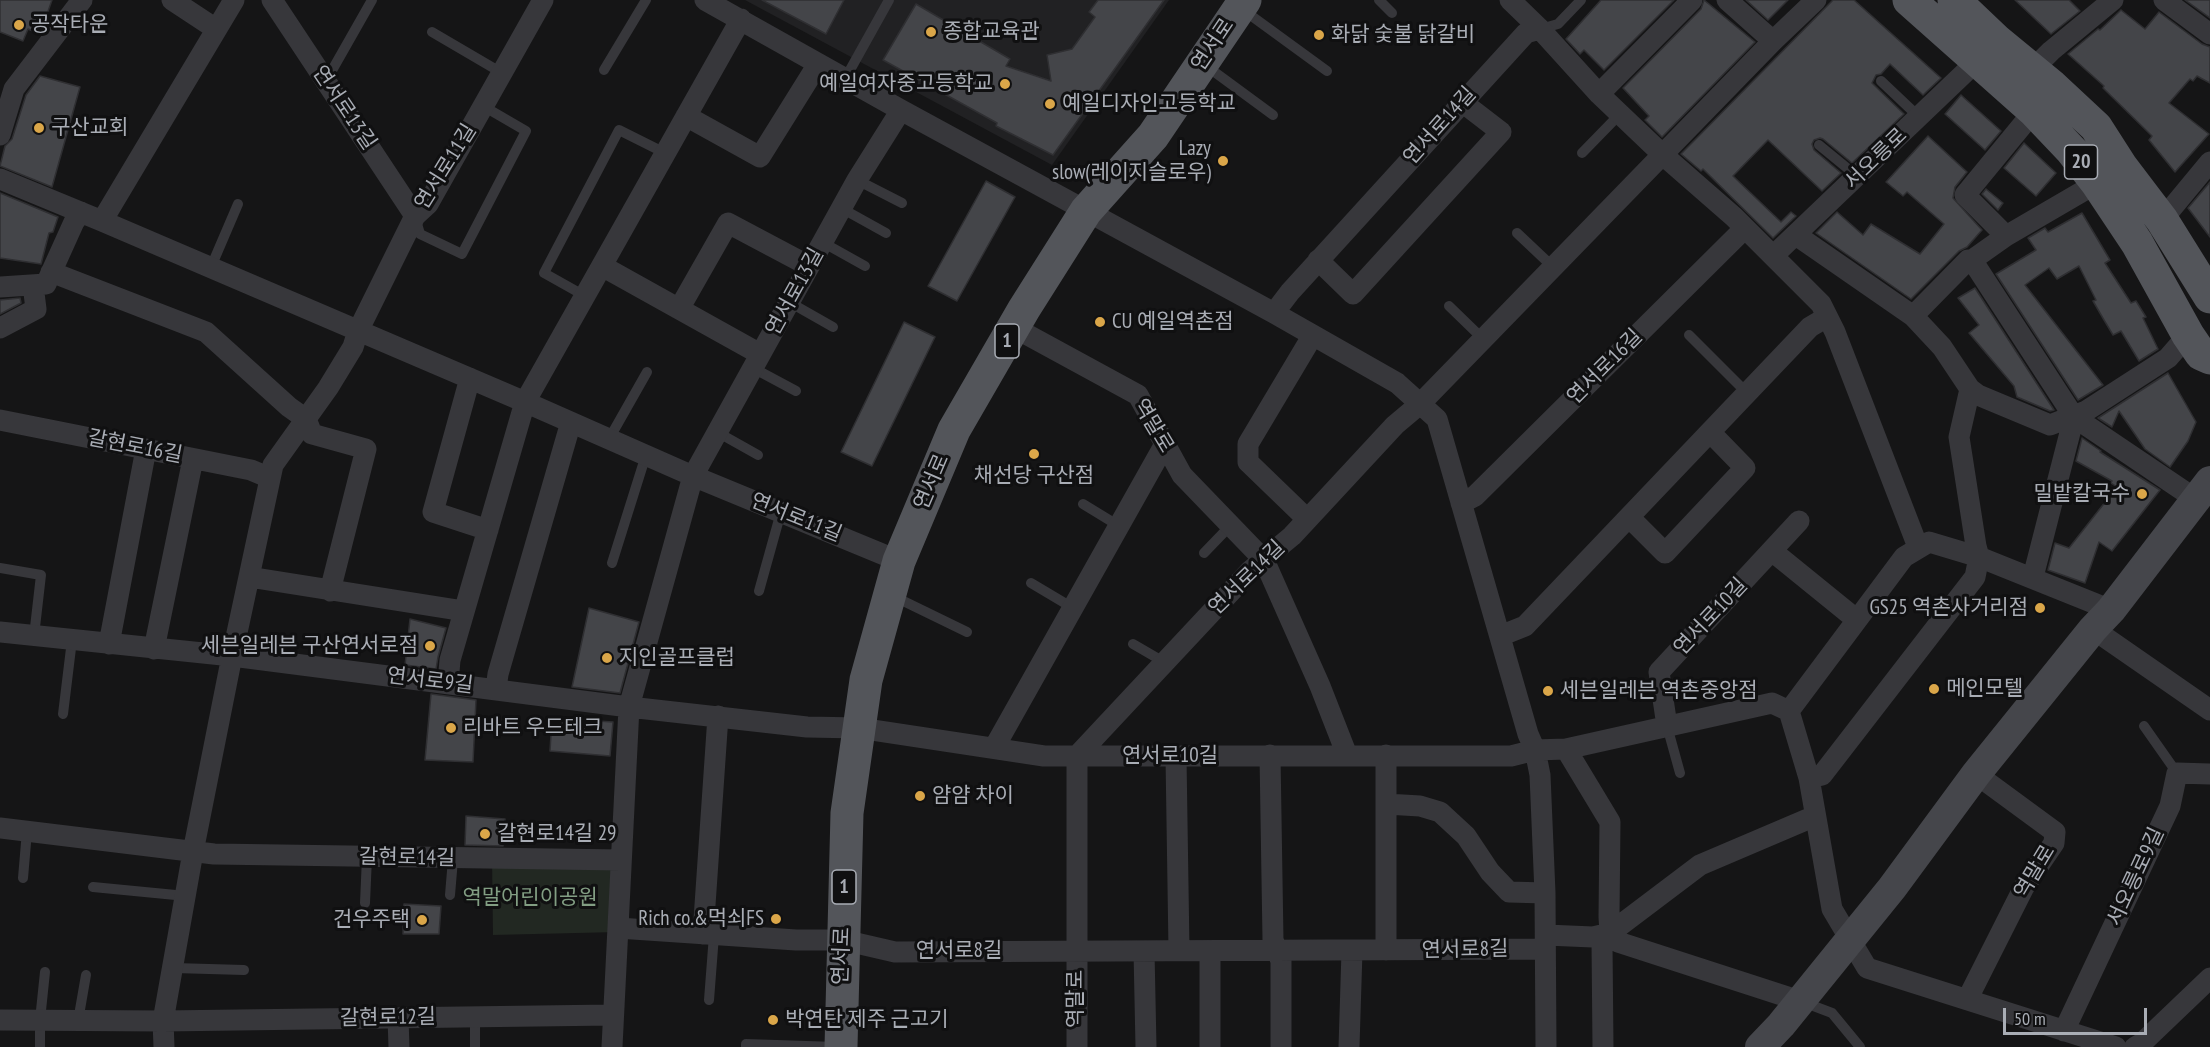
<!DOCTYPE html>
<meta charset="utf-8">
<style>
body{margin:0}
#map{position:relative;width:2210px;height:1047px;overflow:hidden;background:#151516;font-family:"PT Sans Narrow",sans-serif}
canvas{display:block}
.scale{position:absolute;left:2003px;top:1008px;width:144px;height:27px;box-sizing:border-box;border:3px solid #a9adb5;border-top:0;padding-left:8px;font-size:18px;line-height:21px;white-space:nowrap;color:#a9adb5;-webkit-text-stroke:4px #101011;paint-order:stroke}
</style>
<div id="map">
<canvas width="2210" height="1047"></canvas>
<div class="scale">50 m</div>
</div>
<script>
const c = document.querySelector('canvas').getContext('2d');
c.lineJoin = 'round';
function paint(path, color) {
  c.fillStyle = color;
  c.fill(path, 'evenodd');
}
function toPath(rows) {
  const path = new Path2D();
  for (const r of rows) {
    path.moveTo(r[0], r[1]);
    for (let i = 2; i < r.length; i += 2) path.lineTo(r[i], r[i + 1]);
  }
  return path;
}
function strokePath(path, color, width, dash) {
  c.strokeStyle = color;
  c.lineWidth = width;
  c.lineCap = dash ? 'butt' : 'round';
  c.setLineDash(dash || []);
  c.stroke(path);
}
function write(font, color, halo, rows, align = 'center') {
  c.font = font + ' "PT Sans Narrow","Noto Sans KR",sans-serif';
  c.lineWidth = 6;
  c.setLineDash([]);
  c.textBaseline = 'middle';
  c.strokeStyle = halo;
  c.fillStyle = color;
  for (const [text, x, y, turn = 0] of rows) {
    c.save();
    c.translate(x, y);
    c.rotate((+turn || 0) * Math.PI / 180);
    c.textAlign = isNaN(turn) ? turn : align;
    if (halo) c.strokeText(text, 0, 0);
    c.fillText(text, 0, 0);
    c.restore();
  }
}
paint(toPath([
 [745,0,1169,0,1052,165]
]), '#212123');
paint(toPath([
 [492,859,621,864,618,932,493,935]
]), '#222822');
const building = toPath([
 [0,0,52,0,45,20,40,18,35,32,28,29,23,41,0,32,0,0],
 [762,0,844,0,826,34,762,0],
 [1098,0,1164,0,1053,155,996,126,997,123,883,60,916,4,1010,59,1006,66,1051,81,1047,55,1072,49,1095,17,1089,12,1098,0],
 [1601,0,1674,0,1604,70,1584,50,1580,54,1566,39,1601,0],
 [1704,0,1755,42,1662,137,1645,120,1649,116,1623,88,1701,9,1704,0],
 [1746,0,1788,0,1768,20,1746,0],
 [1833,0,1854,0,1941,78,1923,95,1890,64,1881,74,1876,75,1872,83,1904,114,1852,163,1823,139,1820,138,1814,140,1812,144,1814,150,1841,173,1822,191,1768,140,1733,176,1781,222,1791,212,1796,216,1773,238,1703,169,1701,171,1681,154,1833,0],
 [2015,0,2069,0,2080,11,2051,34,2015,0],
 [2185,0,2210,0,2210,18,2185,0],
 [2121,10,2145,29,2159,12,2202,44,2210,47,2210,83,2197,76,2193,81,2190,79,2169,103,2209,134,2175,172,2149,140,2152,136,2103,88,2104,86,2068,54,2098,29,2100,30,2121,10],
 [40,76,80,87,52,187,0,166,5,146,12,139,26,95,40,76],
 [1961,95,2001,131,1985,150,1945,114,1961,95],
 [1928,136,1967,172,1955,187,1953,198,1982,230,1967,247,1959,251,1911,299,1816,233,1837,212,1863,235,1871,224,1920,254,1944,224,1907,192,1903,196,1886,182,1928,136],
 [2024,143,2056,173,2036,196,2004,168,2024,143],
 [986,181,1015,197,957,301,928,286,986,181],
 [2210,182,2210,237,2188,208,2210,182],
 [1986,189,2003,203,1998,210,1982,194,1986,189],
 [0,193,58,217,53,232,49,233,41,264,0,258,0,193],
 [2082,213,2110,260,2105,263,2131,303,2136,301,2146,317,2143,318,2158,349,2139,361,2121,331,2113,335,2104,320,2093,301,2096,300,2079,266,2057,279,2049,268,2025,285,2103,385,2078,400,1996,274,2036,250,2028,238,2045,228,2048,232,2082,213],
 [1975,288,2054,410,2050,411,2017,397,2014,386,1969,333,1979,325,1958,298,1975,288],
 [20,298,21,303,0,314,0,300,20,298],
 [904,322,935,337,872,466,841,452,904,322],
 [2168,373,2196,422,2188,441,2170,467,2145,449,2119,411,2112,427,2098,418,2168,373],
 [2082,438,2101,451,2100,452,2160,490,2112,551,2099,542,2085,583,2048,570,2055,543,2069,548,2117,487,2111,483,2112,481,2076,461,2082,438],
 [589,608,639,622,620,693,572,687,589,608],
 [410,619,446,628,438,657,436,669,405,665,410,619],
 [431,694,476,700,473,762,425,760,431,694],
 [552,718,613,722,610,756,550,751,552,718],
 [466,816,505,819,503,846,465,845,466,816],
 [404,904,441,906,439,934,403,934,404,904]
]);
paint(building, '#444549');
strokePath(building, '#2f2f32', 1.5);
strokePath(toPath([
 [1379,0,1392,13],
 [1242,9,1327,71],
 [1540,29,1558,24,1581,0],
 [432,32,502,73],
 [1205,65,1273,115],
 [604,70,646,0],
 [845,79,889,0],
 [326,81,372,0],
 [1881,81,1919,117],
 [1819,145,1858,177],
 [1582,153,1620,114],
 [857,180,902,203],
 [841,208,886,233],
 [415,217,420,234,462,254,526,131,483,106],
 [1517,233,1553,267],
 [822,242,865,266],
 [211,267,238,204],
 [585,296,544,273,619,130,665,153],
 [789,302,833,327],
 [1449,306,1483,339],
 [1689,335,1747,393],
 [753,368,796,391],
 [717,432,758,455],
 [609,439,647,372],
 [1083,504,1119,526],
 [1204,553,1230,526],
 [612,563,646,455],
 [0,568,41,575,34,636],
 [1031,583,1073,608],
 [759,591,781,512],
 [893,596,967,632],
 [1133,644,1164,662],
 [63,714,72,640],
 [1667,726,1680,773],
 [2144,726,2177,773],
 [23,878,27,831],
 [93,887,186,896],
 [450,895,453,859],
 [365,903,367,857],
 [174,968,244,970],
 [709,1000,714,935],
 [1803,1002,1832,1013,1860,1047],
 [475,1017,475,1047],
 [78,1021,86,975],
 [40,1047,40,1020,45,972],
 [746,1047,746,1044,837,1047]
]), '#37373b', 10);
strokePath(toPath([
 [172,0,216,29],
 [272,0,415,216],
 [705,0,901,110,1274,313,1397,383,1437,419,1528,734,1535,750,1540,775,1545,893,1546,1047],
 [1510,0,1540,29,1599,94,1663,155,1734,217,1821,304,1835,332,1918,547],
 [1727,0,1773,41],
 [2164,0,2210,34],
 [2032,70,2051,51,2113,0],
 [1599,94,1692,0],
 [686,116,760,157,818,64],
 [0,135,14,89,82,0],
 [0,179,102,221,525,402,693,476,899,561],
 [2162,220,2210,162],
 [102,221,234,0],
 [1796,235,1913,316,1942,347,1970,389,1978,395,2050,425,2086,411,2168,358,2188,335],
 [2006,236,1965,195,2034,111],
 [1773,256,1977,61],
 [1318,260,1353,294,1501,132,1462,102],
 [1972,260,2074,417,2197,500],
 [602,266,760,354],
 [51,272,206,332,289,407,306,419,312,434,366,449,330,591],
 [0,287,46,284,74,222,81,212],
 [679,309,728,223,809,266],
 [1274,313,1290,292,1526,33,1540,29],
 [1913,316,1968,260,1972,260,2006,236,2097,183],
 [0,328,36,309,33,285],
 [1015,328,1138,395,1182,475,1264,560,1320,686,1347,755],
 [470,378,433,512,488,530],
 [0,420,251,470,270,478],
 [1461,503,1475,496,1745,228],
 [1629,517,1665,553,1745,468,1710,432],
 [1307,519,1248,462,1248,444,1313,335],
 [1772,551,1857,620],
 [249,577,464,611],
 [2033,577,2074,417],
 [2093,629,2210,710],
 [0,632,232,656,629,707,807,727,859,728,1044,756,1511,756,1535,750,1566,749,1772,703,1789,711],
 [1500,636,1525,626,1810,327,1827,317],
 [109,644,146,449],
 [154,649,193,459],
 [448,683,450,660,525,402,741,19],
 [496,689,498,674,571,422],
 [1789,711,1809,778,1832,909,1867,968,2116,1047],
 [1789,711,1904,557,1929,542,1979,557,2111,610],
 [1667,726,1659,672,1799,521],
 [994,748,1165,444],
 [1566,749,1610,822,1609,917,1610,933,1618,942,1800,1001],
 [1270,755,1273,940,1281,961,1281,1047],
 [1386,755,1386,950],
 [1176,757,1179,950],
 [1809,778,1822,775,1975,577,1979,557,1976,546,1959,437,1970,389],
 [1386,804,1420,806,1440,812,1466,836,1490,872,1509,892,1545,893],
 [0,828,214,854,621,860],
 [618,928,796,940,843,940,895,952,1545,949],
 [703,934,718,716],
 [1546,935,1593,937,1610,933,1700,865,1815,816],
 [1144,951,1146,1047],
 [1967,1000,2024,887,2054,843,2055,832,1976,774],
 [398,1018,399,1047],
 [0,1020,163,1021,612,1015],
 [2064,1031,2170,806,2177,773,2210,774],
 [164,1047,163,1021,193,852,232,656,273,465,328,388,353,347,358,331,415,216,428,204,543,0],
 [612,1047,629,707,693,476,857,180,901,110],
 [1077,1047,1077,756,1251,570,1292,536,1395,425,1420,404,1773,41,1816,0],
 [1210,1047,1210,951],
 [1349,1047,1352,951],
 [1603,1047,1602,943,1610,933],
 [2135,1047,2142,1043,2210,978]
]), '#37373b', 21);
strokePath(toPath([
 [1760,1047,1781,1025,1892,888,1976,774,2093,629,2111,610,2210,481]
]), '#45464b', 30);
strokePath(toPath([
 [1909,0,2034,111,2072,151,2097,183,2137,243,2188,335,2201,354,2210,358],
 [1954,0,1996,40,2052,86,2096,127,2121,166,2162,220,2210,297],
 [841,1047,847,813,866,680,899,561,954,430,1024,309,1086,211,1153,136,1245,0]
]), '#53555a', 33);
for (const [x, y, r, color] of [
 [19,25,6,"#daa649"],
 [931,32,6,"#daa649"],
 [1319,35,6,"#daa649"],
 [1005,84,6,"#daa649"],
 [1050,104,6,"#daa649"],
 [39,128,6,"#daa649"],
 [1223,161,6,"#daa649"],
 [1100,322,6,"#daa649"],
 [1034,454,6,"#daa649"],
 [2142,494,6,"#daa649"],
 [2040,608,6,"#daa649"],
 [430,646,6,"#daa649"],
 [607,658,6,"#daa649"],
 [1934,689,6,"#daa649"],
 [1548,691,6,"#daa649"],
 [451,728,6,"#daa649"],
 [920,796,6,"#daa649"],
 [485,834,6,"#daa649"],
 [776,919,6,"#daa649"],
 [422,920,6,"#daa649"],
 [773,1020,6,"#daa649"]
]) {
  const dot = new Path2D();
  dot.arc(x, y, r, 0, 2 * Math.PI);
  c.fillStyle = color;
  c.fill(dot);
  strokePath(dot, '#101011', 2);
}
for (const [x, y, w] of [
 [2081,162,33],
 [1007,341,24],
 [844,887,24]
]) {
  const box = new Path2D();
  box.roundRect(x - w / 2, y - 17, w, 34, 4.5);
  c.fillStyle = '#101011';
  c.fill(box);
  strokePath(box, '#a9adb5', 1.5);
}
write('bold 20px', '#a9adb5', null, [
 ["20",2081,162],
 ["1",1007,341],
 ["1",844,887]
]);
write('21px', '#a9adb5', '#101011', [
 ["공작타운",31,25],
 ["종합교육관",943,32],
 ["화닭 숯불 닭갈비",1331,35],
 ["예일여자중고등학교",993,84,"right"],
 ["예일디자인고등학교",1062,104],
 ["구산교회",51,128],
 ["Lazy",1211,149,"right"],
 ["slow(레이지슬로우)",1211,173,"right"],
 ["CU 예일역촌점",1112,322],
 ["채선당 구산점",1034,476,"center"],
 ["밀밭칼국수",2130,494,"right"],
 ["GS25 역촌사거리점",2028,608,"right"],
 ["세븐일레븐 구산연서로점",418,646,"right"],
 ["지인골프클럽",619,658],
 ["메인모텔",1946,689],
 ["세븐일레븐 역촌중앙점",1560,691],
 ["리바트 우드테크",463,728],
 ["얌얌 차이",932,796],
 ["갈현로14길 29",497,834],
 ["Rich co.&먹쇠FS",764,919,"right"],
 ["건우주택",410,920,"right"],
 ["박연탄 제주 근고기",785,1020]
], 'left');
write('21px', '#a9adb5', '#101011', [
 ["연서로",1213,45,-56],
 ["연서로13길",344,108,56],
 ["연서로14길",1440,126,-48],
 ["서오릉로",1876,159,-44],
 ["연서로11길",446,167,-58],
 ["연서로13길",795,292,-61],
 ["연서로16길",1605,367,-45],
 ["역말로",1153,426,59],
 ["갈현로16길",135,447,11],
 ["연서로",932,482,-67],
 ["연서로11길",796,518,22],
 ["연서로14길",1247,578,-44],
 ["연서로10길",1711,617,-47],
 ["연서로9길",430,681,7],
 ["연서로10길",1170,756],
 ["갈현로14길",407,858,1],
 ["역말로",2035,872,-59],
 ["서오릉로9길",2136,877,-65],
 ["연서로8길",1465,950,-1],
 ["연서로8길",959,951],
 ["연서로",842,956,-88],
 ["역말로",1076,999,-90],
 ["갈현로12길",388,1018,-1]
]);
write('21px', '#829e83', '#101011', [
 ["역말어린이공원",530,898]
]);
</script>
